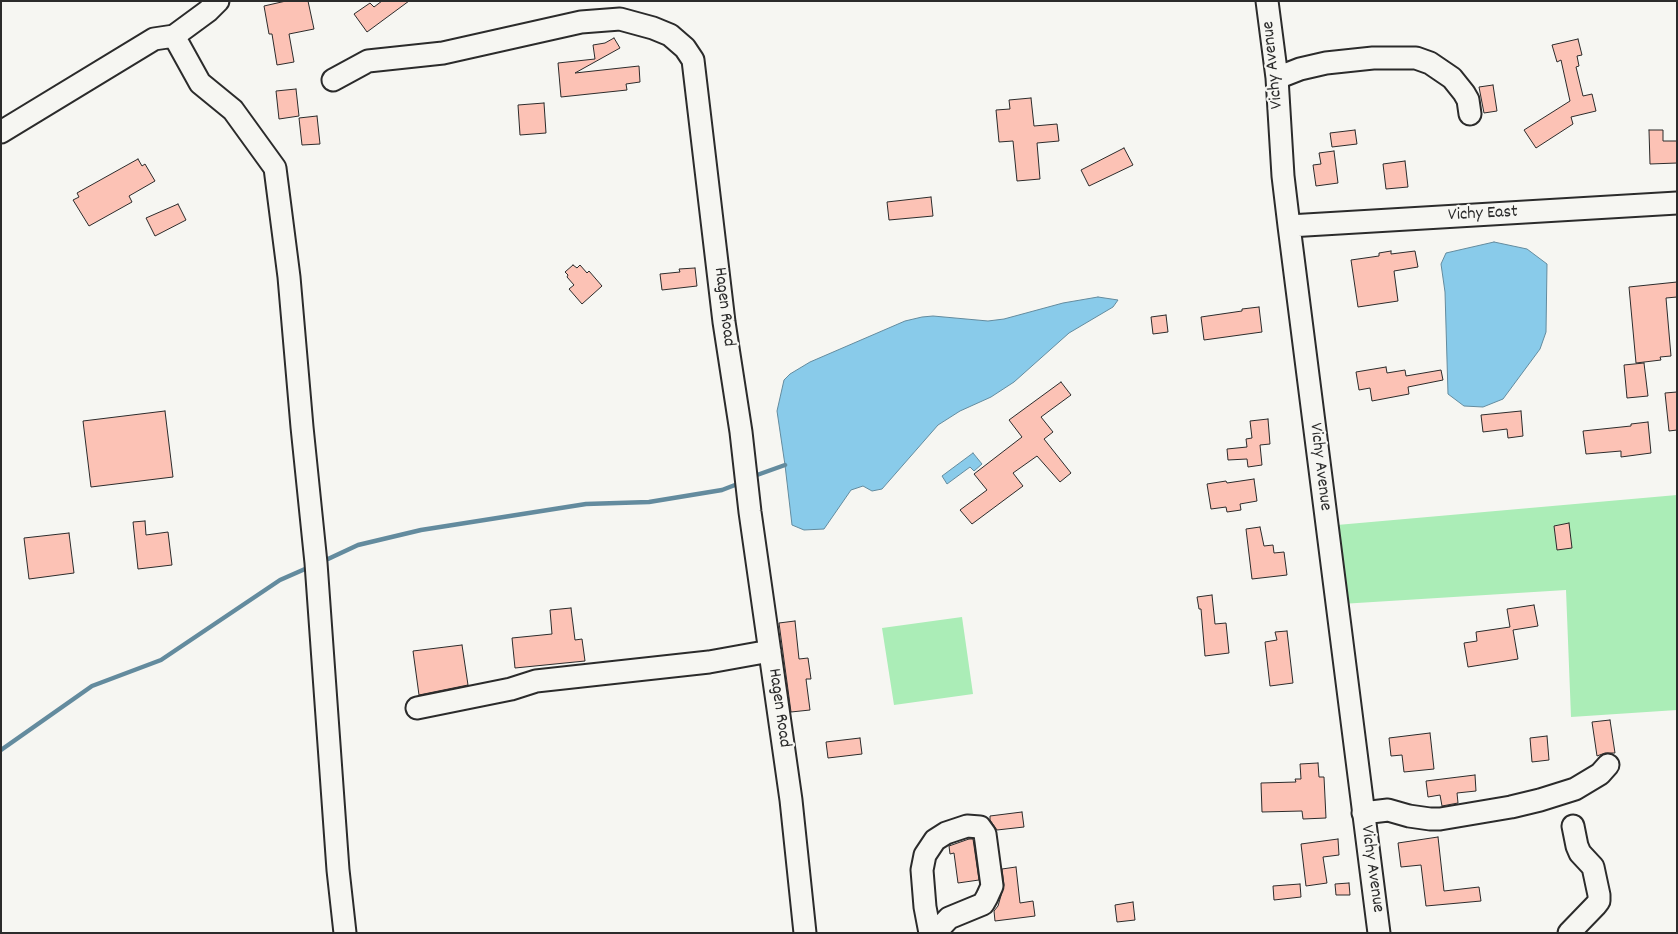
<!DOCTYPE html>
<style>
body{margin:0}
#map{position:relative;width:1678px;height:934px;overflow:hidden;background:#f6f6f2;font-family:Dekko,sans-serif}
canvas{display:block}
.frame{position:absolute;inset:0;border:2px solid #2b2b2b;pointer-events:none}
</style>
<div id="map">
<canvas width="1678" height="934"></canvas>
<div class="frame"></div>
</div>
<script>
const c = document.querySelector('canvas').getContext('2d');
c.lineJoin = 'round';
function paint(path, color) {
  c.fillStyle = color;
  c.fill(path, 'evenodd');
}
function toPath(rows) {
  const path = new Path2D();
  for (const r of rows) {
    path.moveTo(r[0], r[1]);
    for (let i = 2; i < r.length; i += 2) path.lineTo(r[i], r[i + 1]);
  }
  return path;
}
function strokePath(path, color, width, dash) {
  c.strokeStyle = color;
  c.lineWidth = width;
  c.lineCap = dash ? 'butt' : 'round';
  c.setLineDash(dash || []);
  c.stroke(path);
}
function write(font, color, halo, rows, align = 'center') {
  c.font = font + ' Dekko,sans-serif';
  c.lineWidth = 4.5;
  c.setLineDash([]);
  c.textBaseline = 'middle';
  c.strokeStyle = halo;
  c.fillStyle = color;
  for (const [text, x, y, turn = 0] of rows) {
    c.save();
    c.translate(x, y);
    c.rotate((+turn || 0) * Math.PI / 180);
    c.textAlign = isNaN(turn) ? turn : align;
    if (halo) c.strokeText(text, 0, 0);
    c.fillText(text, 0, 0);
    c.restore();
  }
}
paint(toPath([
 [1677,495,1677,710,1571,717,1566,590,1341,604,1337,525],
 [962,617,973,694,894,705,882,628]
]), '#abedb7');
const water = toPath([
 [1494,242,1527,249,1547,264,1546,332,1540,349,1503,399,1483,407,1464,406,1448,394,1445,292,1441,264,1446,253,1494,242],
 [1098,297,1118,300,1113,307,1069,333,1014,382,991,397,960,411,938,425,882,489,872,491,863,486,851,490,824,529,804,530,792,525,785,465,777,411,784,380,790,374,810,362,905,321,922,317,933,316,988,321,1004,319,1063,303,1098,297],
 [973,453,982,464,974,471,970,467,947,484,942,476,973,453]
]);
paint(water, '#89cbea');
strokePath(water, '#638b9e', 1);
strokePath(toPath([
 [757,475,785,465],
 [328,559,358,545,421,530,586,504,649,502,722,490,735,485],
 [1,750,92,686,161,660,280,580,305,569]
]), '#638b9e', 4.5);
const building = toPath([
 [286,1,308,1,314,29,289,34,294,62,277,65,272,34,269,34,264,6,286,1],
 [382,1,409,1,367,32,354,14,370,3,374,7,382,1],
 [614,38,620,48,575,73,639,66,640,82,626,84,627,90,561,97,558,63,595,59,593,45,605,43,614,38],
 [1578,39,1582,55,1577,56,1579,66,1576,67,1583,96,1592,94,1596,111,1571,117,1573,124,1536,148,1524,130,1570,101,1561,60,1557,62,1552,45,1578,39],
 [1493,85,1497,111,1484,113,1479,87,1493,85],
 [296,89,299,116,279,119,276,91,296,89],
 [1031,98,1034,126,1057,124,1059,141,1037,143,1040,179,1017,181,1013,141,999,142,996,110,1010,109,1009,100,1031,98],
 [544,103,546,133,520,135,518,105,544,103],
 [317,116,320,144,302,145,299,118,317,116],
 [1355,130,1357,144,1332,147,1330,133,1355,130],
 [1649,130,1663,130,1663,141,1677,141,1677,163,1650,164,1649,130],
 [1124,148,1133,165,1089,186,1081,170,1124,148],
 [1334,151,1338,183,1316,186,1313,165,1321,164,1319,153,1334,151],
 [138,159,142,166,145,164,155,181,129,196,132,202,89,226,73,200,79,197,77,193,138,159],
 [1405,161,1408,187,1386,189,1383,164,1405,161],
 [931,197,933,216,889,220,887,202,931,197],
 [178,204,186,220,155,236,146,218,178,204],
 [1391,251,1391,254,1415,251,1418,267,1394,271,1398,301,1358,307,1351,260,1379,256,1379,253,1391,251],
 [573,265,577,268,580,265,587,273,589,271,602,286,582,304,569,289,574,285,567,277,568,275,565,272,573,265],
 [695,268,697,286,662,290,660,274,680,272,679,269,695,268],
 [1677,282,1677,297,1666,298,1671,356,1660,357,1661,360,1636,363,1629,287,1677,282],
 [1259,307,1262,332,1204,340,1201,317,1242,311,1242,309,1259,307],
 [1166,315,1168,332,1153,334,1151,317,1166,315],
 [1644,363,1648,396,1627,398,1624,365,1644,363],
 [1386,367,1387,373,1405,370,1406,376,1441,370,1443,380,1408,387,1409,394,1372,401,1370,388,1359,390,1356,372,1386,367],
 [1061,382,1071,395,1041,417,1053,432,1044,439,1071,473,1060,482,1037,456,1013,473,1023,486,972,524,960,510,987,490,974,474,1022,437,1009,420,1061,382],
 [1677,392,1677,430,1669,431,1665,393,1677,392],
 [165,411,173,477,91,487,83,421,165,411],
 [1521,411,1523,436,1508,438,1507,429,1483,432,1481,415,1521,411],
 [1268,419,1270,444,1260,445,1262,465,1248,467,1247,459,1228,460,1227,449,1247,447,1246,439,1252,438,1250,421,1268,419],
 [1648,422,1651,453,1621,457,1621,451,1586,454,1583,431,1631,426,1631,424,1648,422],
 [1254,479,1257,501,1240,504,1241,510,1227,512,1226,507,1211,509,1207,484,1226,481,1227,483,1254,479],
 [145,521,146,535,168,532,172,565,138,569,133,522,145,521],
 [1569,523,1572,548,1557,550,1554,526,1569,523],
 [1260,527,1264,546,1273,545,1274,553,1284,552,1287,575,1252,579,1246,529,1260,527],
 [69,533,74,573,29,579,24,538,69,533],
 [1212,595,1215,624,1226,623,1229,653,1205,656,1201,609,1199,609,1197,597,1212,595],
 [1534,605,1538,626,1513,630,1518,659,1468,667,1464,643,1477,641,1476,632,1510,627,1507,609,1534,605],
 [571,608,575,640,582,639,585,661,515,668,512,638,552,634,550,610,571,608],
 [795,621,799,659,808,658,811,679,806,679,810,710,791,712,779,623,795,621],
 [1287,631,1293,683,1270,686,1265,642,1277,640,1275,632,1287,631],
 [462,645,468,685,419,695,413,651,462,645],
 [1610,720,1615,753,1605,753,1597,756,1592,722,1610,720],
 [1430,733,1434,769,1404,772,1402,755,1391,756,1389,738,1430,733],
 [1547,736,1549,760,1532,762,1530,738,1547,736],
 [860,738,862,754,828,758,826,742,860,738],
 [1318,763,1319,777,1324,777,1326,818,1303,819,1302,811,1262,812,1261,783,1296,782,1295,779,1301,779,1300,764,1318,763],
 [1475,775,1476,791,1457,793,1458,803,1442,806,1440,795,1428,797,1426,781,1475,775],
 [1022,812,1024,827,997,830,990,820,990,816,1022,812],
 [1438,837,1444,891,1479,887,1481,901,1426,906,1421,865,1401,867,1398,843,1438,837],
 [969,839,973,839,979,880,958,883,954,853,950,854,949,846,969,839],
 [1338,839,1339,855,1323,857,1327,883,1306,886,1301,844,1338,839],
 [1016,867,1020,903,1033,901,1035,916,995,921,994,911,998,906,1004,885,1002,869,1016,867],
 [1349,883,1350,895,1336,895,1335,884,1349,883],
 [1300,884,1301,897,1274,900,1273,886,1300,884],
 [1133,902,1135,920,1117,922,1115,905,1133,902]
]);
paint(building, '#fcc2b5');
strokePath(building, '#2b2b2b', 1);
const minor = toPath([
 [1267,1,1277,78,1283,176,1289,226,1379,933],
 [174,36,208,11,218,1],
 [1277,78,1300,69,1326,63,1373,58,1416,58,1430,63,1452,78,1464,93,1468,100,1470,114],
 [333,80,368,61,443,53,581,22,620,19,653,28,670,35,685,48,693,60,724,322,741,432,750,512,791,800,805,933],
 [1,132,154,39,174,36,200,83,233,110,275,168,289,277,302,427,316,563,338,870,345,933],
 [1289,226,1677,203],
 [417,708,511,689,536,681,709,662,770,651],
 [1363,813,1388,810,1409,816,1430,819,1440,819,1511,807,1540,800,1575,789,1600,774,1608,765],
 [930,933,925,907,922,870,925,855,935,840,946,833,967,826,980,827,985,834,992,886,987,897,983,904,949,918,935,933],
 [1569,933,1596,905,1599,901,1599,895,1593,867,1580,853,1577,846,1573,826]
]);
strokePath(minor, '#2b2b2b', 25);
strokePath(minor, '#f6f6f2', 21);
write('18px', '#2b2b2b', '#f6f6f2', [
 ["Vichy Avenue",1274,65,-96],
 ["Vichy East",1483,215,-3],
 ["Hagen Road",723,307,83],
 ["Vichy Avenue",1319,467,83],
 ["Hagen Road",778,708,82],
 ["Vichy Avenue",1371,869,82]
]);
</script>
